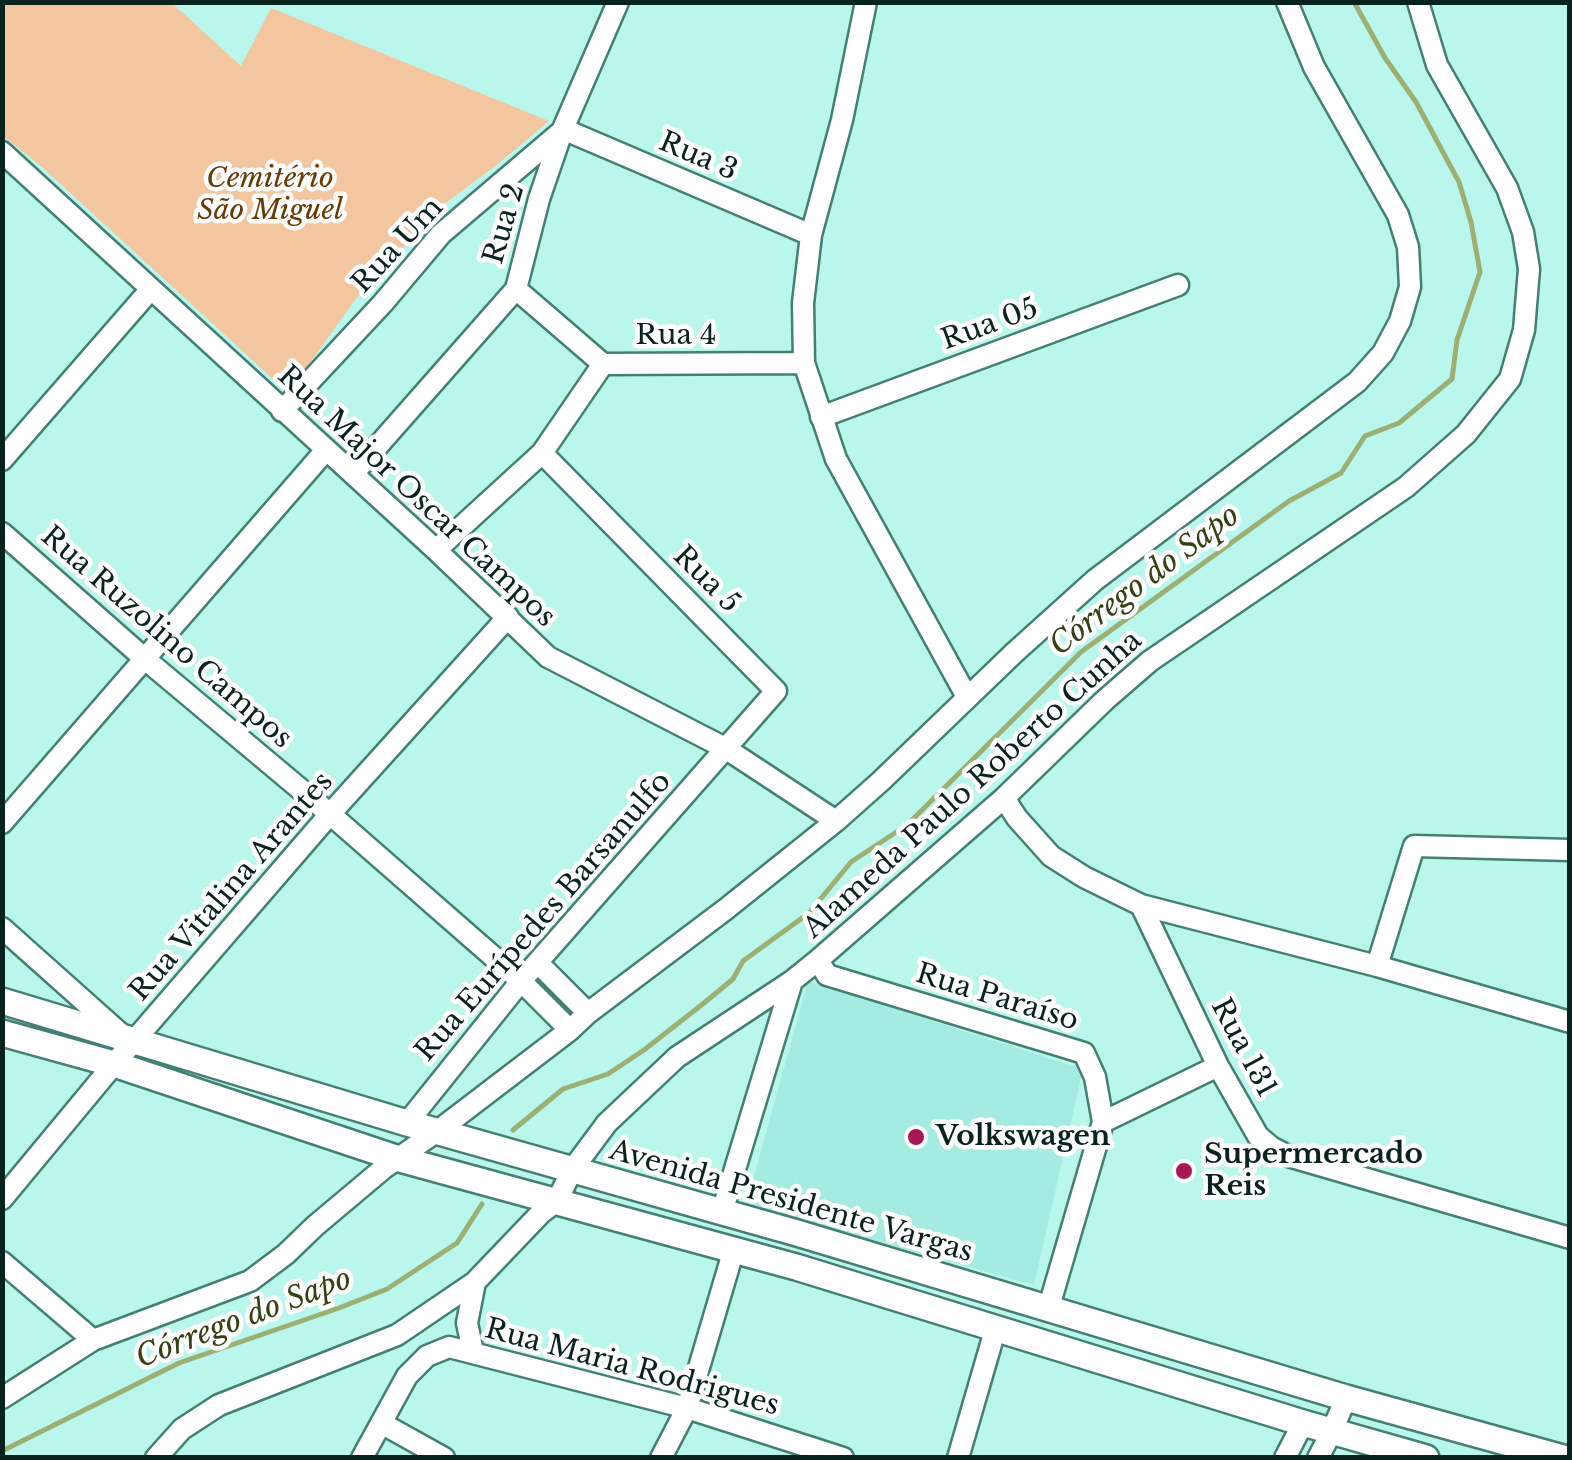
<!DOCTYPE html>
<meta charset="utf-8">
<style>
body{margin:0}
#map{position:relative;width:1572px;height:1460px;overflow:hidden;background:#b9f7ed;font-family:"Libre Baskerville",serif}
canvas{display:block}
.frame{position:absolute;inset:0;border:5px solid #08221e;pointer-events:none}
</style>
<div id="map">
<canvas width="1572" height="1460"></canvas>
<div class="frame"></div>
</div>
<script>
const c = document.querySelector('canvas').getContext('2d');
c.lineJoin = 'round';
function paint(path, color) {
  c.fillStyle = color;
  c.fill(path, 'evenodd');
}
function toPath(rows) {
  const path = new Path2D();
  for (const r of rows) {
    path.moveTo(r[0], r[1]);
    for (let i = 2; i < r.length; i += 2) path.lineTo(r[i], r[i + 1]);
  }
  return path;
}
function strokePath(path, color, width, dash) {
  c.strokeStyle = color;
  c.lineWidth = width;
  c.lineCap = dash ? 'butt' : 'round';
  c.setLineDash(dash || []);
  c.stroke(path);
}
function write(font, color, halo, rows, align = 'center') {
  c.font = font + ' "Libre Baskerville",serif';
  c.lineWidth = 9;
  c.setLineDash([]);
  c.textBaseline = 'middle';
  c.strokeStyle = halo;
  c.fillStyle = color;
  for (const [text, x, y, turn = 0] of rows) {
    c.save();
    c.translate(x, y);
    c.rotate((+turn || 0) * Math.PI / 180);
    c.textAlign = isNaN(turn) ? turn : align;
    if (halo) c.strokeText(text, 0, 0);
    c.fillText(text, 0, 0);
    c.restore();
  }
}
paint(toPath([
 [808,981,1083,1069,1034,1285,746,1205]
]), '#a4ece1');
paint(toPath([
 [2,3,172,3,241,66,271,8,549,121,499,163,443,205,355,300,288,393,42,167,3,136]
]), '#f3c69f');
strokePath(toPath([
 [513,1130,563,1089,608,1074,644,1050,704,1003,733,979,743,961,809,913,851,862,907,825,1081,652,1289,501,1341,473,1365,436,1399,423,1452,379,1457,340,1480,272,1471,222,1459,182,1416,102,1385,58,1354,2],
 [2,1451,179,1363,339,1308,387,1289,457,1243,482,1204]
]), '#9cb074', 5);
const minor = toPath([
 [866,2,842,120,811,235,803,303,804,363,836,459,967,697],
 [563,129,811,235],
 [2,152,436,550,548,657,725,748,836,821],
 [516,289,603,364,804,363],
 [282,411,383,303,441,234,562,131],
 [821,417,1178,285],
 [2,460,151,289],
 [353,474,516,289,539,199,563,129,618,2],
 [2,533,145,659,330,814,521,981,570,1030],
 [436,550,542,453,603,364],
 [1004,798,1017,818,1051,856,1084,877,1141,905,1377,966,1570,1022],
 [2,823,326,450],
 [1141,905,1218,1066,1258,1136,1271,1147,1288,1156,1570,1238],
 [2,928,122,1035],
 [818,960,827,975,1084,1053,1095,1077,1103,1122,1048,1310],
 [538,963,588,1013],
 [1377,966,1414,846,1570,850],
 [1103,1122,1218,1066],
 [407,1123,521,981,776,691,542,453],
 [2,1199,114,1064,330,814,508,617],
 [722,1212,792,981],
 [2,1262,93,1340],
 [473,1352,467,1323,475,1282],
 [2,1398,93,1340,250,1281,286,1254,315,1226,384,1168,439,1130,570,1030,588,1013,726,909,836,821,881,781,1014,653,1095,580,1357,382,1383,353,1400,321,1410,287,1408,247,1398,215,1314,67,1287,2],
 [381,1423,444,1458],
 [156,1458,182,1429,219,1405,397,1335,475,1282,541,1213,557,1201,572,1170,607,1123,677,1057,792,981,818,960,1004,798,1105,700,1150,661,1406,487,1466,434,1510,379,1524,330,1529,269,1523,232,1507,188,1437,65,1418,2],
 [362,1458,407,1376,427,1356,449,1347,687,1408,843,1458],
 [661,1458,687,1408,734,1249],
 [958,1458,996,1327],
 [1285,1458,1303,1423],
 [1318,1458,1332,1431,1346,1398]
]);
const major = toPath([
 [2,1001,407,1123,797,1233,1346,1398,1563,1458],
 [2,1033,114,1064,396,1158,796,1267,1303,1423,1426,1458]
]);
strokePath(minor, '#447f76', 25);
strokePath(major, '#447f76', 30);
strokePath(minor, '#fff', 20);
strokePath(major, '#fff', 25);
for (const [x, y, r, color] of [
 [916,1137,10,"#a81753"],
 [1184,1171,10,"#a81753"]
]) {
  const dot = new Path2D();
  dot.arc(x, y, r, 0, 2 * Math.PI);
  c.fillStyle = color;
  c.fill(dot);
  strokePath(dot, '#fff', 4);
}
write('28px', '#08221e', '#fff', [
 ["Rua 3",698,157,23],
 ["Rua 2",505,224,-74],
 ["Rua Um",398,246,-47],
 ["Rua 05",990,325,-20],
 ["Rua 4",676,336],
 ["Rua Major Oscar Campos",416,497,43],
 ["Rua 5",706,580,45],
 ["Rua Ruzolino Campos",166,638,41],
 ["Alameda Paulo Roberto Cunha",973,785,-42],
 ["Rua Vitalina Arantes",232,887,-49],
 ["Rua Eurípedes Barsanulfo",544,917,-49],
 ["Rua Paraíso",997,998,17],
 ["Rua 131",1243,1048,62],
 ["Avenida Presidente Vargas",791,1202,16],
 ["Rua Maria Rodrigues",632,1368,15]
]);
write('italic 28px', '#683900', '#fff', [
 ["Cemitério",270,179],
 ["São Miguel",270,211]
]);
write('bold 28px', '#08221e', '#fff', [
 ["Volkswagen",936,1137],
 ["Supermercado",1204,1155],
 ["Reis",1204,1187]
], 'left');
write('italic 30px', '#344114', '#fff', [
 ["Córrego do Sapo",1145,581,-37],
 ["Córrego do Sapo",244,1319,-21]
]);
</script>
